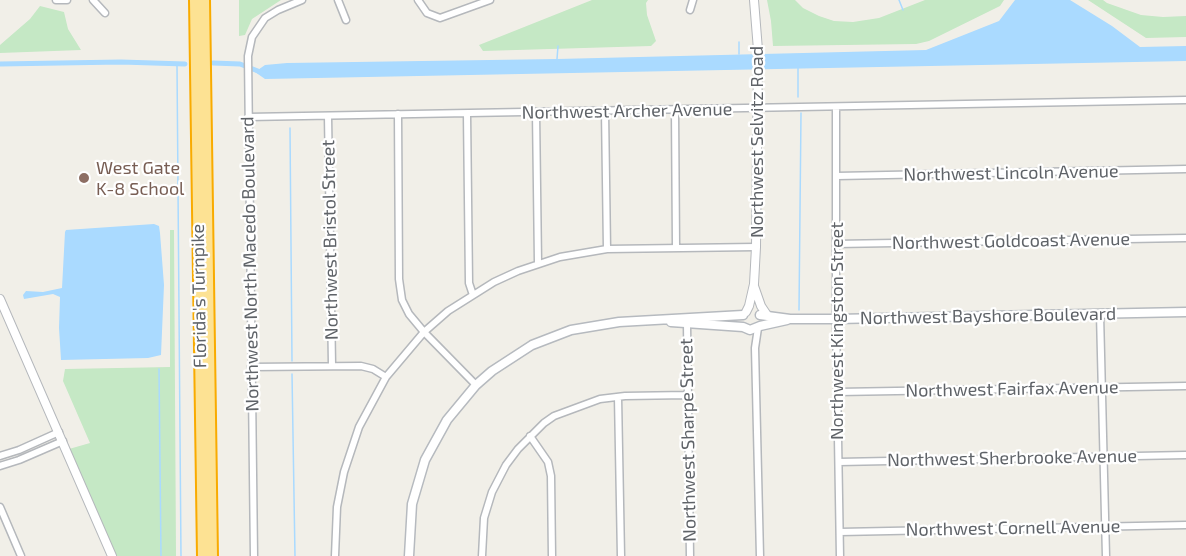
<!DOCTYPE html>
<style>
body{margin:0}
canvas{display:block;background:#f1efe8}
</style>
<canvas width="1186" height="556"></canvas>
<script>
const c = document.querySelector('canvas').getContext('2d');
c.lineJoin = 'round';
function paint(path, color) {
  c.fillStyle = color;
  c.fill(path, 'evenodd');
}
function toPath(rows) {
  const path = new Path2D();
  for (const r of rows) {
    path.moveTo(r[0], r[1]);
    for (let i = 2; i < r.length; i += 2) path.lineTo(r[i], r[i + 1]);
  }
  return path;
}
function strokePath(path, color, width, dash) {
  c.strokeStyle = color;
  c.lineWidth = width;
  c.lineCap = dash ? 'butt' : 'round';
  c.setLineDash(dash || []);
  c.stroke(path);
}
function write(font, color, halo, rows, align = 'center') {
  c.font = font + ' "Exo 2",sans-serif';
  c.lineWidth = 4.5;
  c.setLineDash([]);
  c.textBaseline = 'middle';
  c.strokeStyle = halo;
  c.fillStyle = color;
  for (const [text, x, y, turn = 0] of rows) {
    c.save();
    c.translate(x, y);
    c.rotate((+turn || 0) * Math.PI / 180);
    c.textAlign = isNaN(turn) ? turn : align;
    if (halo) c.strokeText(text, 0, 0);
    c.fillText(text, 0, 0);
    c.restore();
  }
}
paint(toPath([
 [239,0,281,0,252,19,245,35,239,36],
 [592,0,648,0,646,3,647,15,656,41,651,46,483,51,479,45],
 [767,0,795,0,803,8,819,16,834,21,853,22,879,18,925,0,1004,0,1000,6,929,41,916,44,773,46,771,21],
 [1088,0,1103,0,1107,3,1141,15,1163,17,1186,16,1186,37,1146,38],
 [40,6,64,12,68,29,81,50,0,53,0,45,30,19],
 [170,230,174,230,176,556,115,556,69,449,90,443,63,381,65,369,170,367]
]), '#c5e8c5');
paint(toPath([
 [1015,0,1070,0,1112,26,1140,47,1186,46,1186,61,265,79,255,72,265,65,287,63,557,59,926,50,999,21],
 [154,224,159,226,160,233,164,285,161,355,148,358,61,360,59,328,60,297,53,294,24,299,23,295,26,291,43,292,62,288,65,232,66,230]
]), '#aadaff');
strokePath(toPath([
 [899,0,903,10],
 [739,42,739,54],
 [557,59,558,46],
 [177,65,181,556],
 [798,97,798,68],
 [290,128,292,361],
 [799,310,801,113],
 [159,369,161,556],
 [292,374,295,556]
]), '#aadaff', 1.5);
strokePath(toPath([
 [213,63,240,64,263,73],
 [0,64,121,62,185,64]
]), '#aadaff', 5);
const minor = toPath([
 [56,0,67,0],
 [93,0,105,13],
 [338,0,346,20],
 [418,0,427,13,440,18,490,0],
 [690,10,693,0],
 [836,107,836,319,840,556],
 [675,110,676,247],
 [605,111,607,249],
 [536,112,538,263],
 [398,114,399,279,402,300,409,314,424,332,476,385],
 [467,114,469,283,473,295],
 [328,116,332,365],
 [248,117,1186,100],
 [837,176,1186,169],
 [836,244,1186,238],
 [1100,314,1106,556],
 [687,324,690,556],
 [758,328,755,348,760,556],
 [251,367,361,366,373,369,386,377],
 [838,392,1186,386],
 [618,397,621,556],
 [530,436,548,462,551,476,552,556],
 [0,456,19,450,59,432],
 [839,462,1186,455],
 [0,466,19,460,63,441],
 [0,507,21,556],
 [840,532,1186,525],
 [254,556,248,56,252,37,265,18,278,10,302,0],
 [335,556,337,507,344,472,359,427,386,377,424,332,448,311,494,282,518,271,560,257,607,249,756,247],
 [482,556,484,518,492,492,506,465,518,449,544,423,554,416,600,399,625,396,687,395]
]);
const tertiary = toPath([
 [754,286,761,306,767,315],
 [0,299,112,556],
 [746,312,749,306,754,284,756,247,758,50,754,0]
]);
const secondary = toPath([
 [760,315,790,319,836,319,1186,312],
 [671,322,743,327,750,330,760,326,787,320],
 [409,556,412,504,425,460,447,420,476,385,492,371,532,345,571,330,619,322,743,315]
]);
const motorway = toPath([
 [195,0,203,556],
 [204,0,212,556]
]);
strokePath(minor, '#b5b8bc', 9);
strokePath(tertiary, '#b5b8bc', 10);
strokePath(secondary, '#b6babf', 11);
strokePath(motorway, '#f9ab00', 14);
strokePath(minor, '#fff', 6);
strokePath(tertiary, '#fff', 8);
strokePath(secondary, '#fff', 8);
strokePath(motorway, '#fde293', 10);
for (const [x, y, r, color] of [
 [84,178,6,"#8d6e63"]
]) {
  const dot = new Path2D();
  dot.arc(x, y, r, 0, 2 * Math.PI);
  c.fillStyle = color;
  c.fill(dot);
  strokePath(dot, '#fff', 2);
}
write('18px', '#5f6368', '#fff', [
 ["Northwest Archer Avenue",627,111,-1],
 ["Northwest Selvitz Road",757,142,-90],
 ["Northwest Lincoln Avenue",1011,173,-1],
 ["Northwest Bristol Street",330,240,-91],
 ["Northwest Goldcoast Avenue",1011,241,-1],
 ["Northwest North Macedo Boulevard",250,264,-91],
 ["Florida's Turnpike",199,296,-91],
 ["Northwest Bayshore Boulevard",988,316,-1],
 ["Northwest Kingston Street",837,331,-90],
 ["Northwest Fairfax Avenue",1012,389,-1],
 ["Northwest Sharpe Street",688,440,-91],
 ["Northwest Sherbrooke Avenue",1012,458,-1],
 ["Northwest Cornell Avenue",1013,528,-1]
]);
write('18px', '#785e54', '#fff', [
 ["West Gate",96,168],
 ["K-8 School",96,189]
], 'left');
</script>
